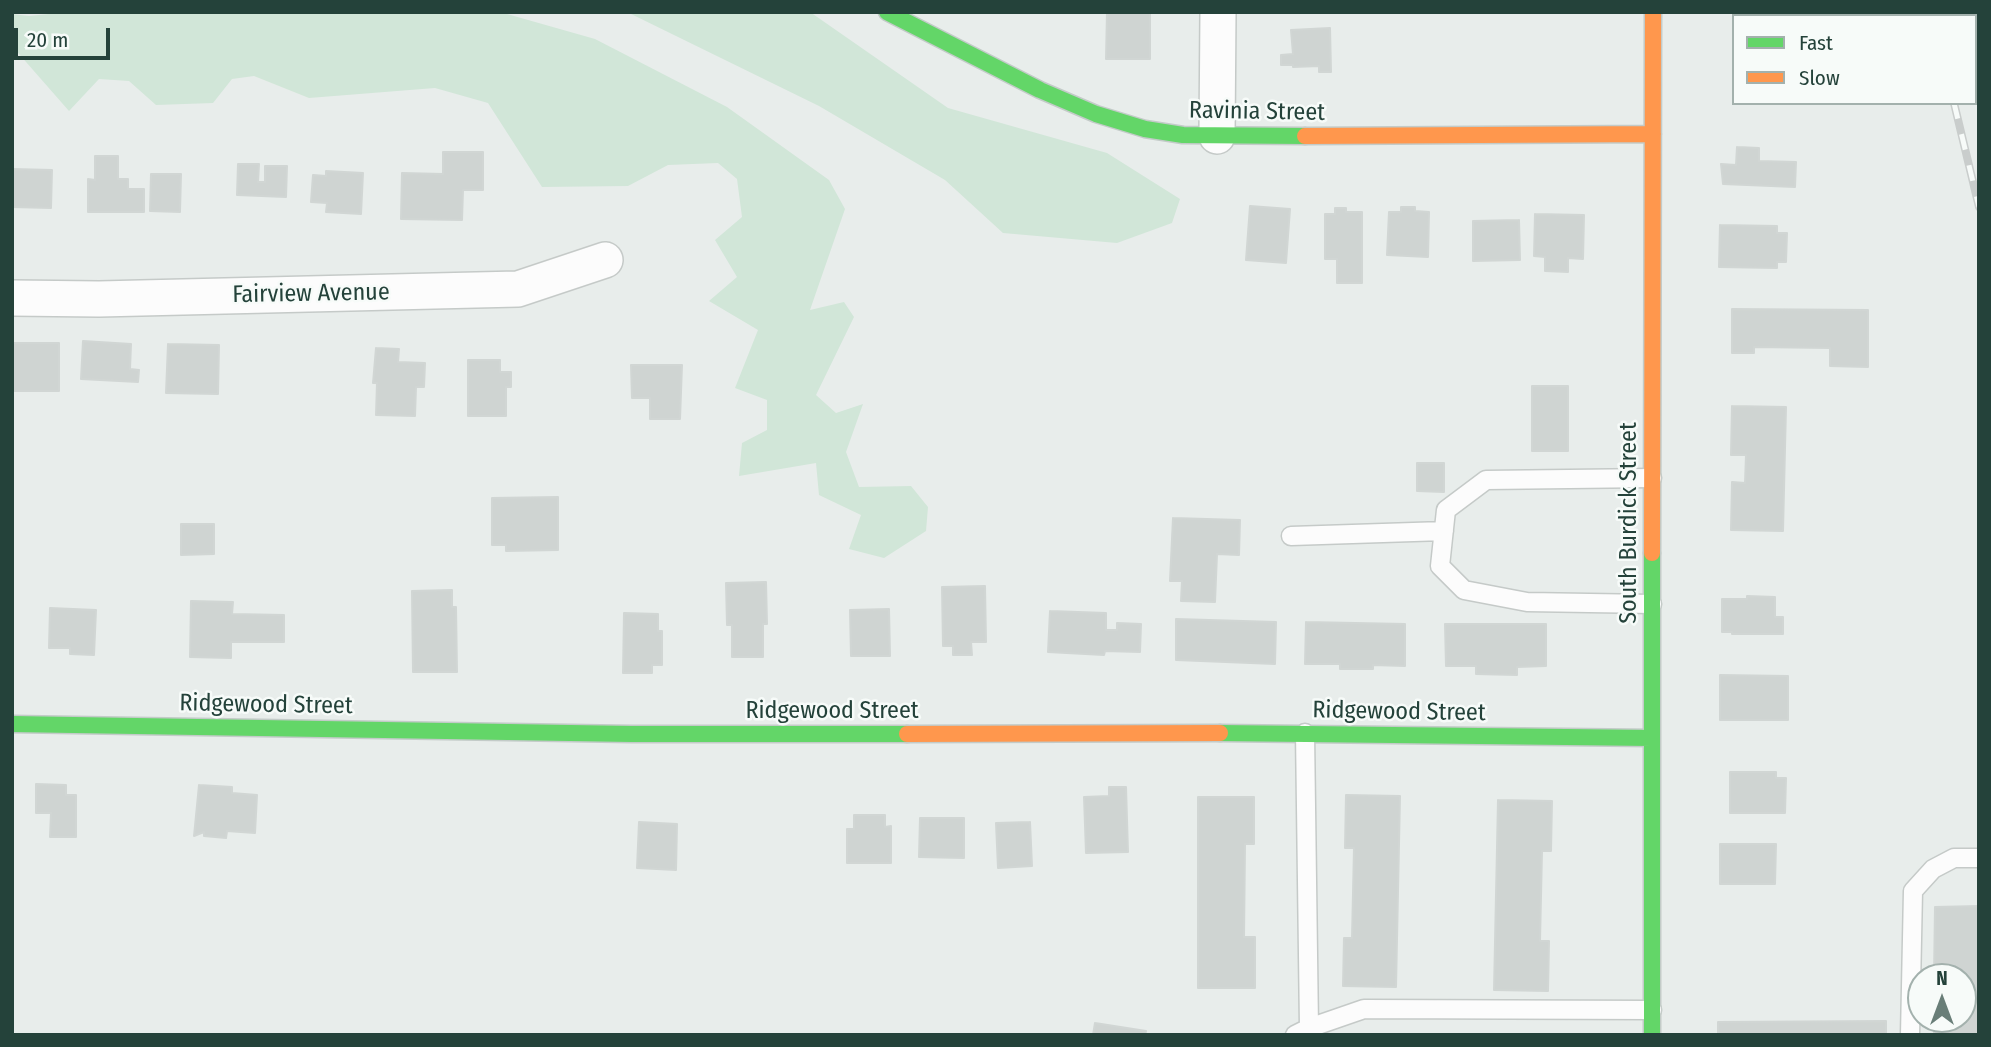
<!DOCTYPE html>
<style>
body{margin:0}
#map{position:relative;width:1991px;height:1047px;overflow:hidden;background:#e8edeb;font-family:"Fira Sans Condensed",sans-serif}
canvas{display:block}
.frame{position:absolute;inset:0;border:14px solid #24423a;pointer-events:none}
.legend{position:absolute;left:1732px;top:14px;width:245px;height:91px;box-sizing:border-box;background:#f7fbf9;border:2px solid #a3b1ad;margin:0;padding:9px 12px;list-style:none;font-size:21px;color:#24423a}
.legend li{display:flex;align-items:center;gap:14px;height:35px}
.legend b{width:35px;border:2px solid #a3b1ad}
.north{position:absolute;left:1907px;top:963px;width:70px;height:70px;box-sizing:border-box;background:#f7fbf9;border:2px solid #a3b1ad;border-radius:50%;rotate:0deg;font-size:19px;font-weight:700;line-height:28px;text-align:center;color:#24423a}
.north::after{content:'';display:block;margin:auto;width:24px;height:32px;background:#697e78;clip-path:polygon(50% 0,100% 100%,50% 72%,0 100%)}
.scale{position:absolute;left:14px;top:28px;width:96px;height:32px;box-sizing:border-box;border:4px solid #24423a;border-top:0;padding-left:9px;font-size:21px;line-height:24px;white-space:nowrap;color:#24423a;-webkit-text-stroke:5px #f7fbf9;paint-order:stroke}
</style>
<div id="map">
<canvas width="1991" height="1047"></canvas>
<div class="frame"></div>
<ul class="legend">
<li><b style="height:9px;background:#63d668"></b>Fast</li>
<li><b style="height:9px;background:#ff974d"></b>Slow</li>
</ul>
<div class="north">N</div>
<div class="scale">20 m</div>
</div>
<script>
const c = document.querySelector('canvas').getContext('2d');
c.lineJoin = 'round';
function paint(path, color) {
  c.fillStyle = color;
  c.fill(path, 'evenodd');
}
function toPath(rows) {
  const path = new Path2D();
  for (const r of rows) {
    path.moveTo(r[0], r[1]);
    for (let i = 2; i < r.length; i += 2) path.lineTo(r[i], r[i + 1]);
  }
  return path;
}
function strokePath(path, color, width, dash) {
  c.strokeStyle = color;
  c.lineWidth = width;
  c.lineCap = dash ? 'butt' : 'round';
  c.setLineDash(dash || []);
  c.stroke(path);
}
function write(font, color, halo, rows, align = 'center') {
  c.font = font + ' "Fira Sans Condensed",sans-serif';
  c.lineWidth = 5;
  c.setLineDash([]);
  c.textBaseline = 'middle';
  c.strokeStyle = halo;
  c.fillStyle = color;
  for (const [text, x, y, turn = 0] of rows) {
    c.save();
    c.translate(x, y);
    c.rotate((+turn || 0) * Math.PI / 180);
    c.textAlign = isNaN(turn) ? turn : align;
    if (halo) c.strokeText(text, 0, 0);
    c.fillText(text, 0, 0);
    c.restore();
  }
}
paint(toPath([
 [69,12,500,12,595,39,727,107,829,180,845,209,810,310,844,302,854,317,816,395,836,413,863,404,846,452,859,487,911,486,928,507,926,531,884,558,849,549,861,515,819,495,816,463,739,476,742,443,767,430,767,400,735,388,758,330,709,301,737,277,715,240,742,217,737,179,718,163,668,165,628,186,542,187,488,103,435,88,309,98,254,76,232,79,213,103,156,105,129,81,99,79,69,111,12,46,12,14,29,16],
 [627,12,810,12,948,108,1107,153,1180,199,1172,223,1117,243,1003,233,945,180,819,106]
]), '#d1e6d8');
const building = toPath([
 [1107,12,1150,12,1150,59,1106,59,1107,12],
 [1330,28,1331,72,1319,72,1319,66,1293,67,1293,65,1281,65,1281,55,1293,54,1291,30,1330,28],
 [1737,147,1759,148,1759,161,1796,162,1795,187,1723,184,1721,164,1736,165,1737,147],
 [443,152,483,152,483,190,463,190,462,220,401,219,402,173,443,174,443,152],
 [95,156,118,156,118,179,128,179,128,189,144,189,144,212,88,212,88,179,95,180,95,156],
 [238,164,259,164,258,182,265,182,265,166,287,166,286,197,237,195,238,164],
 [12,169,52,170,51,208,12,207,12,169],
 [326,171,363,173,361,214,326,212,327,203,311,202,313,175,326,176,326,171],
 [151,174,181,174,180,212,150,211,151,174],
 [1250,206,1290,209,1286,263,1246,260,1250,206],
 [1401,207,1415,207,1415,211,1429,212,1428,257,1387,255,1389,212,1401,212,1401,207],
 [1335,208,1346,208,1346,212,1362,212,1362,283,1337,283,1337,259,1325,259,1325,214,1335,214,1335,208],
 [1535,214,1584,215,1583,259,1568,258,1568,272,1545,271,1545,257,1534,256,1535,214],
 [1519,220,1520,260,1473,261,1473,221,1519,220],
 [1720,225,1777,226,1777,233,1787,233,1786,262,1777,262,1777,268,1719,267,1720,225],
 [1732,309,1868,310,1868,367,1830,366,1830,348,1754,347,1754,353,1732,353,1732,309],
 [83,341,131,344,130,369,139,370,138,382,81,379,83,341],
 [12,343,59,343,59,391,12,391,12,343],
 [168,344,219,345,218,394,166,393,168,344],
 [376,348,399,349,398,362,425,363,424,387,416,387,415,416,376,415,377,383,373,383,376,348],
 [468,360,500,360,500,372,511,372,511,387,506,387,506,416,468,416,468,360],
 [631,365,682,365,680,419,650,419,650,398,632,398,631,365],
 [1532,386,1568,386,1568,451,1532,451,1532,386],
 [1732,406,1786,407,1783,531,1731,530,1732,482,1745,483,1746,455,1731,455,1732,406],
 [1417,463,1444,463,1444,492,1417,491,1417,463],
 [558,497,558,550,506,551,506,545,492,545,492,498,558,497],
 [1173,518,1240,520,1239,555,1217,554,1215,602,1181,601,1182,581,1170,581,1173,518],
 [181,524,214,524,214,554,181,555,181,524],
 [766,582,767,624,763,624,763,657,732,657,732,625,727,625,726,583,766,582],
 [985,586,986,642,971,642,972,655,953,655,953,646,943,646,942,587,985,586],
 [452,590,452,607,456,607,457,672,413,672,412,591,452,590],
 [1747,596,1775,597,1775,617,1783,617,1783,634,1732,634,1732,632,1722,632,1722,599,1747,599,1747,596],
 [191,601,233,602,232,614,284,615,284,642,231,642,231,658,190,657,191,601],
 [50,608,96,610,94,655,70,654,70,648,49,648,50,608],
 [889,609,890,656,851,656,850,610,889,609],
 [1050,611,1106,613,1106,630,1117,630,1117,623,1141,624,1140,652,1105,651,1104,655,1048,652,1050,611],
 [624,613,658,614,658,631,662,631,662,665,652,665,652,673,623,673,624,613],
 [1176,619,1276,622,1275,664,1176,660,1176,619],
 [1306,622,1405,624,1405,666,1373,665,1373,669,1340,669,1340,664,1305,664,1306,622],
 [1445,624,1546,624,1546,666,1517,667,1517,675,1476,674,1476,666,1446,666,1445,624],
 [1720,675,1788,676,1788,720,1720,720,1720,675],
 [1730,772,1776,772,1776,778,1786,778,1785,813,1730,813,1730,772],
 [36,784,66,785,66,795,76,795,76,837,50,837,51,813,36,813,36,784],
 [199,785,232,787,232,793,257,795,255,833,227,831,226,838,204,836,204,832,194,836,199,785],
 [1109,787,1126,787,1128,852,1086,853,1084,797,1109,796,1109,787],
 [1346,795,1400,796,1396,987,1343,986,1344,938,1352,938,1354,848,1345,848,1346,795],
 [1198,797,1254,797,1254,844,1245,844,1244,937,1255,937,1255,988,1198,988,1198,797],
 [1498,800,1552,801,1551,851,1542,851,1540,941,1549,941,1548,991,1494,990,1498,800],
 [854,815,885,815,885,827,891,826,891,863,847,863,847,829,854,829,854,815],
 [920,818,964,818,964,858,919,857,920,818],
 [639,822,677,824,676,870,637,868,639,822],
 [1030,822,1032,866,998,868,996,823,1030,822],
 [1720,844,1776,844,1775,884,1720,884,1720,844],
 [1979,906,1979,1035,1934,1035,1934,1019,1963,1019,1963,977,1934,977,1935,907,1979,906],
 [1886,1021,1886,1035,1718,1035,1718,1022,1886,1021],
 [1095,1023,1146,1031,1145,1035,1093,1035,1095,1023]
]);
paint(building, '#cfd4d2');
strokePath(building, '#d1d6d4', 2);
const lane = toPath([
 [1652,478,1486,480,1446,510,1440,566,1464,590,1527,602,1652,604],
 [1291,536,1444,531],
 [1305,733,1309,1028],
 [1295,1035,1309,1028,1364,1009,1652,1010],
 [1910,1035,1913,891,1933,869,1954,858,1979,858]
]);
const street = toPath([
 [1217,136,1218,12],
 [12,298,99,299,518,289,605,260]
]);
const fast = toPath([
 [887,12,1040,90,1096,114,1145,129,1183,135,1305,136],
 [12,724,632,734,907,734],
 [1220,733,1652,738],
 [1652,1035,1652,553]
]);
const slow = toPath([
 [1305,136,1653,134],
 [1652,553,1653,12],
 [907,734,1220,733]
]);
strokePath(lane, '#c5cac8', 21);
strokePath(street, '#c5cac8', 38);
strokePath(fast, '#c3cbc8', 19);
strokePath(slow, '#c3cbc8', 19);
strokePath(lane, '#fcfcfc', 18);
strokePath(street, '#fcfcfc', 35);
strokePath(fast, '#63d668', 16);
strokePath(slow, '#ff974d', 16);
const rail = toPath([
 [1933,12,1933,16],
 [1954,103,1979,207]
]);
strokePath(rail, '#c9cdcc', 8);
strokePath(rail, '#f7fbf9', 5, [16]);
write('24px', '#24423a', '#f7fbf9', [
 ["Ravinia Street",1257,112,1],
 ["Fairview Avenue",311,294,-1],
 ["South Burdick Street",1629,523,-90],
 ["Ridgewood Street",266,705,1],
 ["Ridgewood Street",832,711],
 ["Ridgewood Street",1399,712,1]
]);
</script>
